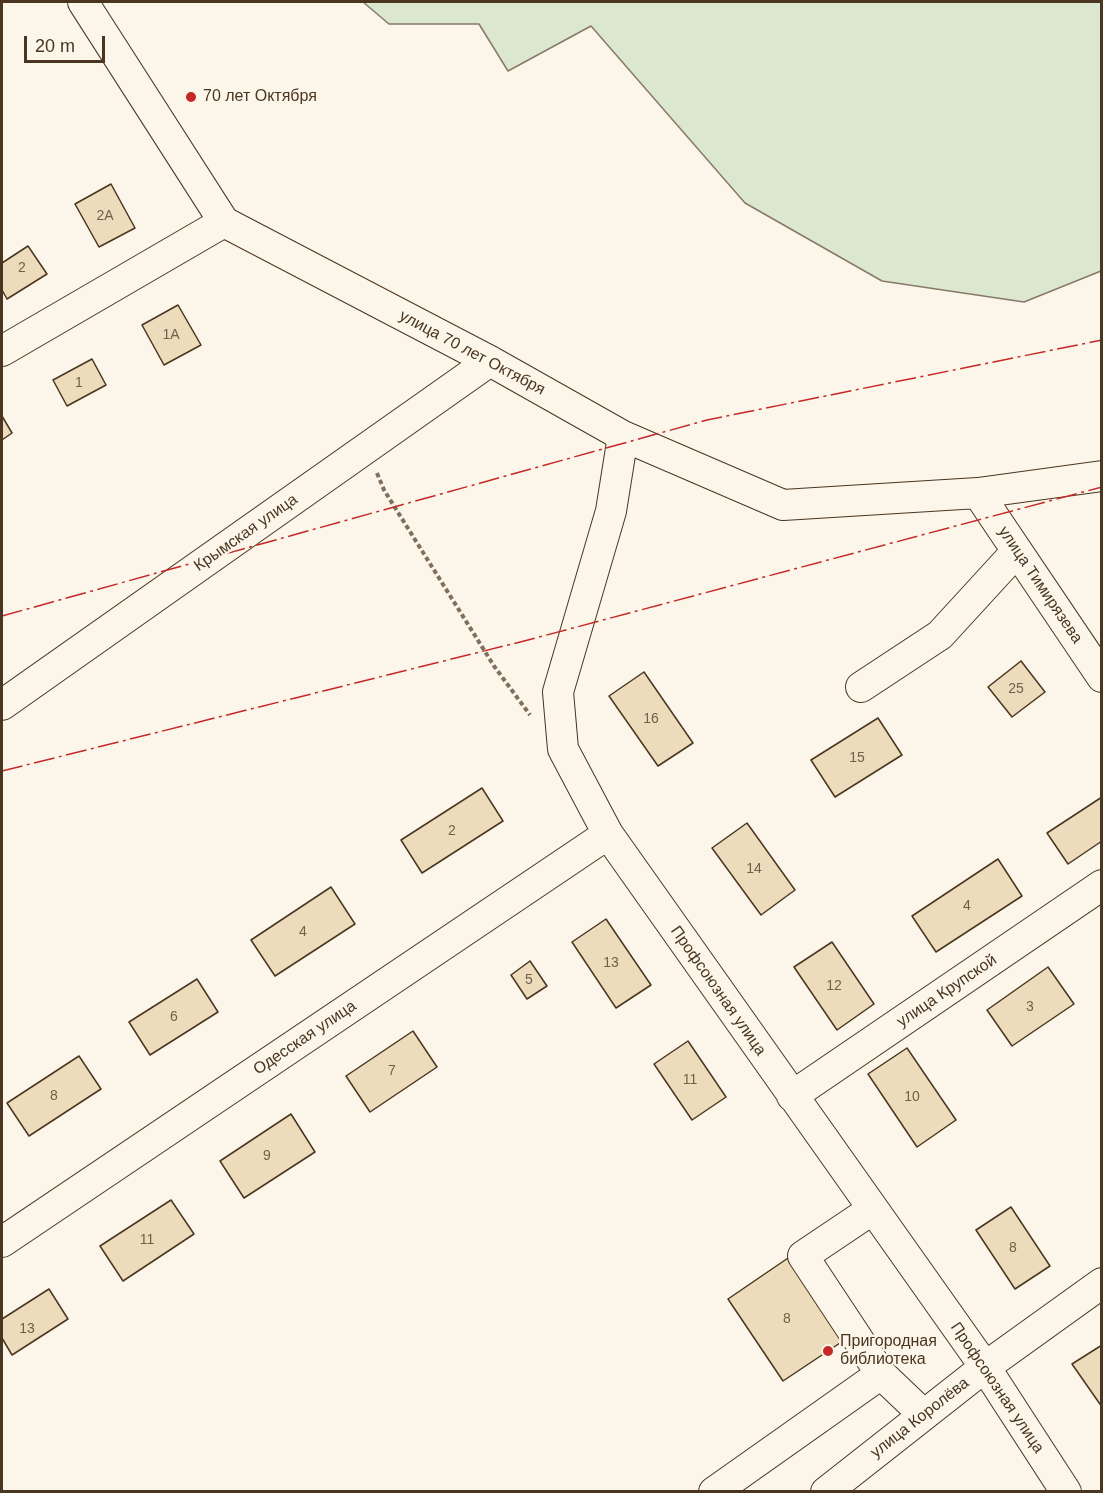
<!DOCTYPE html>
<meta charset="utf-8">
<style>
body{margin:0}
#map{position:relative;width:1103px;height:1493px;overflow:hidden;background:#fbf6e9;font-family:Helvetica,sans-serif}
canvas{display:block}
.frame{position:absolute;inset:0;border:3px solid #4a3520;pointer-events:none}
.scale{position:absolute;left:24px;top:36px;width:81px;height:27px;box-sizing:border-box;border:3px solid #4a3520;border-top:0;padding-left:8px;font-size:18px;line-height:21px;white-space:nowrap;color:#4a3520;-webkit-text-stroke:4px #fbf6e9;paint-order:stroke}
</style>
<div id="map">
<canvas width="1103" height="1493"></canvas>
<div class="frame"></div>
<div class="scale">20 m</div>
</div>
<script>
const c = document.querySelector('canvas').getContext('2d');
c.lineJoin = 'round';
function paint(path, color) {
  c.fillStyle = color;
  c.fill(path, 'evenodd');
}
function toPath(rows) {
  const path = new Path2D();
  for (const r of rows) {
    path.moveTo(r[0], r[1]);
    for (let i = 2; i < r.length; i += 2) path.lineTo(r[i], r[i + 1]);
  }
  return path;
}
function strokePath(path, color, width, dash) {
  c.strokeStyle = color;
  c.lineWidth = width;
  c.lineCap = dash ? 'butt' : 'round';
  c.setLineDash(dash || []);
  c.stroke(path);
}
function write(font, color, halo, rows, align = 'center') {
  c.font = font + ' Helvetica,sans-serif';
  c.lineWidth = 4.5;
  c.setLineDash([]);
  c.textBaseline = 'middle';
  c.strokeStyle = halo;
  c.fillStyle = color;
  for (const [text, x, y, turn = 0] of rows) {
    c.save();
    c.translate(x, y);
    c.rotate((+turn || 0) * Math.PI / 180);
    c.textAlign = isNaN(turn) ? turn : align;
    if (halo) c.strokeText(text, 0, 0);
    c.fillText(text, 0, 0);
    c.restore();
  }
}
const green = toPath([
 [363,2,1101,2,1101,271,1024,302,882,281,745,203,591,26,508,71,479,24,389,24,363,2]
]);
paint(green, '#dce7d0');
strokePath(green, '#887966', 1.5);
const building = toPath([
 [111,184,135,228,99,247,75,204,111,184],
 [28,246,47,274,7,299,2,290,2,263,28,246],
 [178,305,201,345,164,365,142,325,178,305],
 [92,359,106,385,67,406,53,380,92,359],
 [2,416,12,433,2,440,2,416],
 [1021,661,1045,692,1012,717,988,687,1021,661],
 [644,672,693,743,658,766,609,696,644,672],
 [878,718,902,755,835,797,811,760,878,718],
 [482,788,503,821,422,873,401,840,482,788],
 [1102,797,1102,841,1068,864,1047,833,1102,797],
 [747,823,795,890,761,915,712,848,747,823],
 [998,859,1022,896,936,952,912,916,998,859],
 [331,887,355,924,275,976,251,940,331,887],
 [606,919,651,985,616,1008,572,942,606,919],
 [832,942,874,1004,837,1030,794,967,832,942],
 [530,961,547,986,527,999,511,975,530,961],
 [1048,967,1074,1004,1012,1046,987,1010,1048,967],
 [197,979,218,1012,150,1055,129,1022,197,979],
 [413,1031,437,1067,370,1112,346,1076,413,1031],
 [688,1041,726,1097,692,1120,654,1064,688,1041],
 [907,1048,956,1120,917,1147,868,1074,907,1048],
 [79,1056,101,1089,29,1136,7,1103,79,1056],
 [291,1114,315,1152,244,1198,220,1161,291,1114],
 [171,1200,194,1234,123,1281,100,1246,171,1200],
 [1011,1207,1050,1266,1015,1289,976,1230,1011,1207],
 [791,1256,846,1339,783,1381,728,1299,791,1256],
 [49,1289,68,1319,12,1355,2,1338,2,1319,49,1289],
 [1102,1345,1102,1407,1072,1364,1102,1345]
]);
paint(building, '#ecdcbc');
strokePath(building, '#4a3520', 1.5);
const minor = toPath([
 [83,2,224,222,490,361,623,436,783,505,978,493,1102,476],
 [2,351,224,222],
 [623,436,611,511,558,692,563,749,608,834,985,1367,1066,1492],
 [978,493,1102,677],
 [861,687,940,635,1017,551],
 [2,705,490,361],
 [792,1096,1102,885],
 [2,1242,608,834],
 [881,1374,924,1415],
 [714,1492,881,1374,803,1256,873,1209],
 [826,1492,985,1367,1102,1283]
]);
strokePath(minor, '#4a3520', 32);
strokePath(toPath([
 [377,473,384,490,494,666,530,715]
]), '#7f6f5c', 4, [4.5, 3]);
strokePath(minor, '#fbf6e9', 30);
strokePath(toPath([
 [2,616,707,420,1102,340],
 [2,771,528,640,1102,487]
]), '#c62828', 1.5, [21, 4.5, 3, 4.5]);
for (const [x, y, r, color] of [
 [191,97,6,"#c62828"],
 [828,1351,6,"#c62828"]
]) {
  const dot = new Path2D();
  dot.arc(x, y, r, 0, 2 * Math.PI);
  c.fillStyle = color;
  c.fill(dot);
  strokePath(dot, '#fbf6e9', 2);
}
write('14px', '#725f47', null, [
 ["2А",105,216],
 ["2",22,268],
 ["1А",171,335],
 ["1",79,383],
 ["25",1016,689],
 ["16",651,719],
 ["15",857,758],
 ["2",452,831],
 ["14",754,869],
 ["4",967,906],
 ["4",303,932],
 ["13",611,963],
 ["5",529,980],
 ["12",834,986],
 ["3",1030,1007],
 ["6",174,1017],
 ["7",392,1071],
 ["11",690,1080],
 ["8",54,1096],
 ["10",912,1097],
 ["9",267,1156],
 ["11",147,1240],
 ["8",1013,1248],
 ["8",787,1319],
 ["13",27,1329]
]);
write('16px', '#4a3520', '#fbf6e9', [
 ["70 лет Октября",203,97],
 ["Пригородная",840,1342],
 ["библиотека",840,1360]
], 'left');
write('16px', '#4a3520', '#fbf6e9', [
 ["улица 70 лет Октября",472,353,28],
 ["Крымская улица",246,533,-35],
 ["улица Тимирязева",1040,585,56],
 ["Профсоюзная улица",718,991,55],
 ["улица Крупской",947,991,-34],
 ["Одесская улица",305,1038,-34],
 ["Профсоюзная улица",997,1388,56],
 ["улица Королёва",920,1418,-38]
]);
</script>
